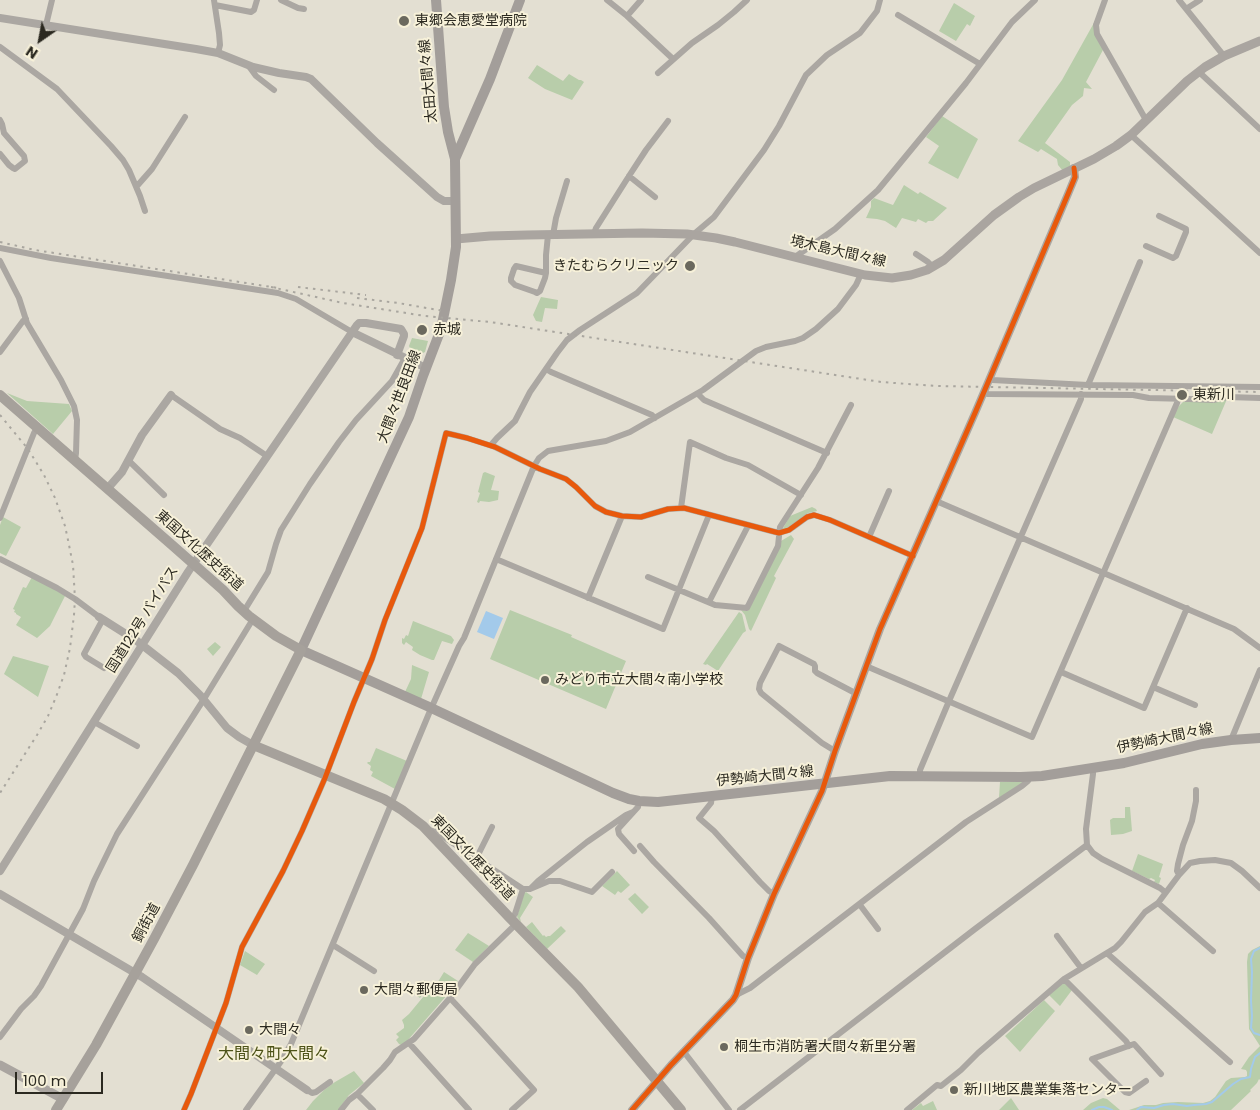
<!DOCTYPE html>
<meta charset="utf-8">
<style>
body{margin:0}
#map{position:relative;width:1260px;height:1110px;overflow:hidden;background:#e3dfd2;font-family:Poppins,sans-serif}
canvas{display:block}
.north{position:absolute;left:15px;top:15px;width:50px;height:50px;-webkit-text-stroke:4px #f7f1d9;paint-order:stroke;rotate:213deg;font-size:14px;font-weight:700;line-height:20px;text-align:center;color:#2b2920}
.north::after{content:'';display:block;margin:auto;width:18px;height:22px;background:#2b2920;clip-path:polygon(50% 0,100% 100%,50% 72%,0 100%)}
.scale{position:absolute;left:15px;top:1072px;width:88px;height:22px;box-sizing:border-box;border:2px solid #2b2920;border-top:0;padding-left:6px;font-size:15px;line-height:18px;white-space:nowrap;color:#2b2920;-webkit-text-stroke:4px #f7f1d9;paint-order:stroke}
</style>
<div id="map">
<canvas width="1260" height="1110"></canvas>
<div class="north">N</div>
<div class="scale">100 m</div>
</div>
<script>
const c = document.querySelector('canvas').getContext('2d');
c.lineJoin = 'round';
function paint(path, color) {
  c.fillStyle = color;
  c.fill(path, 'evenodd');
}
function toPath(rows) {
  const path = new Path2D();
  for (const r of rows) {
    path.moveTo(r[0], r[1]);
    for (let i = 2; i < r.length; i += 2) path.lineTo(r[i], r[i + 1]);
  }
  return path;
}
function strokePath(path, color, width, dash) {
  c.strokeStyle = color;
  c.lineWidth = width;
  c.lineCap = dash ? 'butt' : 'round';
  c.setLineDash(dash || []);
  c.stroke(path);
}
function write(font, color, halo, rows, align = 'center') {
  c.font = font + ' Poppins,"Noto Sans JP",sans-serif';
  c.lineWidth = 4;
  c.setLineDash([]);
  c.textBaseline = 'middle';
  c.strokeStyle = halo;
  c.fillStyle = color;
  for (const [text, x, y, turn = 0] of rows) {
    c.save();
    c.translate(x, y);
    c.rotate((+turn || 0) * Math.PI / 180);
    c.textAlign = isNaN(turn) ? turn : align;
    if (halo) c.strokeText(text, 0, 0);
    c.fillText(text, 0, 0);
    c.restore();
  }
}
paint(toPath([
 [954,3,975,16,970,26,967,24,956,41,939,31],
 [1095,21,1104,48,1086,82,1092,89,1084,88,1083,96,1072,105,1045,143,1070,162,1070,167,1063,171,1058,165,1057,159,1041,149,1038,152,1018,141,1062,80],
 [537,65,563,81,569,74,579,80,581,80,584,82,572,100,545,89,528,78],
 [942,116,978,139,958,179,928,163,939,146,926,137],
 [904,185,918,194,920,192,947,208,933,221,928,221,926,223,918,219,916,222,902,218,896,228,885,221,877,219,866,218,871,207,871,201,874,198,893,205],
 [541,297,558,300,557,309,545,308,542,322,536,321,533,315],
 [412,338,428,341,425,352,417,356,413,354,409,346],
 [7,393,27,401,69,404,72,411,53,434],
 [1227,399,1212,434,1173,417,1179,406,1183,402],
 [485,472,495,476,491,490,499,491,498,500,489,502,480,501,479,503,477,502,480,493,478,492,483,473],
 [812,507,816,509,817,511,808,513,788,527,782,530,790,516],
 [3,517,21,527,6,556,0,553,0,525],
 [791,535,794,539,774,576,776,578,751,631,749,629,745,615,741,610,748,611,777,553,781,541],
 [32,577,51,587,65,596,50,626,37,638,16,625,21,617,16,614,16,613,14,612,15,610,13,609,23,587,26,588],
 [510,610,572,635,571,637,626,661,606,709,490,659],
 [739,612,742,614,746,631,743,633,718,671,707,664,706,665,703,664],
 [413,621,451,636,454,640,452,644,442,641,434,660,432,660,420,655,412,650,413,647,406,642,404,645,402,643,402,638,404,639,406,635,408,636],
 [215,642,221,647,213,656,207,649],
 [13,656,49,666,38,697,4,674],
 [412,665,429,672,421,699,405,692,411,679],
 [376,748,407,761,395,789,371,776,373,772,370,770,371,766,367,763,368,762,370,762],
 [1023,781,1024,782,999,798,1000,782],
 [1125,807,1130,807,1132,831,1123,834,1111,835,1110,820,1113,818,1125,818],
 [1138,854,1163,864,1159,877,1161,878,1159,884,1154,882,1155,880,1151,878,1149,879,1132,871],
 [617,871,630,885,621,893,618,891,615,895,602,886],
 [526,892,533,897,520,918,521,922,517,917,524,893],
 [635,893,649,907,642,914,628,899],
 [532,922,543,936,544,935,546,937,548,936,550,936,561,926,566,931,547,949,526,927],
 [468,933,489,946,473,962,455,950],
 [1260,946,1260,1080,1259,1079,1257,1083,1250,1090,1251,1091,1231,1110,1129,1110,1144,1105,1156,1105,1163,1103,1178,1102,1203,1103,1210,1101,1215,1097,1226,1081,1231,1078,1245,1077,1247,1076,1247,1072,1246,1070,1241,1069,1249,1057,1260,1046,1249,1029,1247,962,1248,954,1252,950],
 [245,951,265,964,257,975,240,965],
 [444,972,458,981,448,994,407,1041,401,1045,399,1044,396,1040,399,1037,396,1034,404,1028,404,1025,402,1020,409,1014,433,985,436,985],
 [424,980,430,984,420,998,414,994],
 [1064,982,1072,990,1060,1006,1049,995],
 [1044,1000,1055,1011,1020,1052,1005,1036],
 [354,1071,364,1083,349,1095,338,1110,306,1110,313,1101,324,1090,335,1082],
 [1011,1098,1019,1110,999,1110],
 [1103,1098,1107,1099,1120,1110,1083,1110,1091,1103],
 [933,1101,937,1110,912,1110,921,1103,923,1106]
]), '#b8cdaa');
paint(toPath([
 [486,611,503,618,494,639,477,632]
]), '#a3caea');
strokePath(toPath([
 [1260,948,1254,951,1251,959,1252,972,1251,1001,1252,1016,1251,1028,1254,1033,1260,1035],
 [1092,1110,1099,1107,1104,1107,1112,1110],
 [1137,1110,1141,1107,1154,1108,1164,1105,1173,1104,1187,1106,1194,1105,1206,1104,1212,1102,1233,1084,1241,1079,1250,1077,1251,1069,1255,1057,1260,1053]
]), '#a3caea', 2);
strokePath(toPath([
 [214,0,219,33,220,45,218,53],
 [281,0,298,8,304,9],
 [607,0,627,16,673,59],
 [1105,0,1096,25,1097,34,1146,120],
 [1179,0,1224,56],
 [215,5,251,12,254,10,257,0],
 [1186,9,1200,0],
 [898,15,980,64],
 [627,16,641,0],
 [46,25,52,0],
 [0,47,57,89,111,146,123,160,129,170,140,196,145,211],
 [248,65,256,76,274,90],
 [1199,72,1260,129],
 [658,73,692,43,718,25,734,12,747,0],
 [0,120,2,124,4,133,24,156,25,161,15,169,13,168,9,165,0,154],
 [1131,135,1260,253],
 [629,176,655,197],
 [137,186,152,169,185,117],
 [594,234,596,228,629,176,646,150,668,121],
 [553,235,556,218,567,181],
 [1146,246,1173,258,1176,256,1186,232,1186,229,1159,216],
 [0,248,51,258,278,293,296,299,352,332],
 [916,254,928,262,933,267],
 [795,257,835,229,878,190,966,83,1012,22,1035,0],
 [0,261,19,298,27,323,61,380,74,406,77,420,76,453,75,460],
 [546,273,516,266,514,269,511,278,511,281,515,285,535,292,537,293,540,291,545,278,546,273,546,255,548,235],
 [0,352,23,321,26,319],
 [546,369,551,372,652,415,655,418],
 [989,379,992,380,1088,385,1260,387],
 [1088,385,1140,262],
 [983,393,988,394,1133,395,1149,398,1189,399,1213,400,1228,397,1260,398],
 [698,394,704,400,827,453],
 [171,395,220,429,240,438,267,456],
 [491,445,497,438,515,421,530,392,557,353,567,340,580,330,637,293,694,234,714,217,764,150,779,126,806,75,827,55,860,33,877,11,880,0],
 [128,460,164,495],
 [936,501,1234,629,1260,648],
 [681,508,690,442,726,458,748,465,801,495],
 [0,518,34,433,37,428],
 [869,537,889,491],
 [0,559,57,588,75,599,99,617],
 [496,559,663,629,709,515],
 [648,577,715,605,747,608,778,546,780,527,818,468,851,405],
 [588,598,622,516],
 [709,602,748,526],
 [244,611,268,572,276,544,281,530,310,484,339,442,356,420,392,381,405,358],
 [103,619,84,654,86,657,104,668],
 [866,666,1032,737,1177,403,1178,399],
 [1061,672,1144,708,1187,608],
 [1153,687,1195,705],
 [94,722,137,746],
 [1231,740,1260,670],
 [835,751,822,743,761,693,759,689,760,683,779,646,814,664,815,666,815,671,817,673,857,694],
 [1093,768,1093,774,1086,829,1087,845,1093,853,1102,859,1160,888,1165,892],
 [920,776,920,770,949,701,1081,399,1081,394],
 [712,796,711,803,699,818,714,831,760,882,769,891,774,894],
 [428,830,436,832,523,889,530,889,549,881,560,881,592,892,612,872],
 [640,846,654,862,709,918,743,956,748,958],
 [634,851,619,834,618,829,638,807,639,801],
 [476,859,492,827],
 [1179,875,1177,871,1178,864,1183,845,1192,821,1196,801,1196,790],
 [531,888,538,881,587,842,626,815,633,812],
 [1158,903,1213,951],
 [860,905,878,929],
 [511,919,515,914,523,889],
 [1057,936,1081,968],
 [333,945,374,971],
 [1109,952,1109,955,1230,1062],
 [1064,979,1126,1041,1129,1046],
 [736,995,750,988,966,822,1022,786,1028,781,1030,777],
 [450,998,476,1026,534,1090,512,1110],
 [0,1037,21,1009,34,996,41,986,83,909,94,881,117,834,204,699,253,619],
 [409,1043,469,1110],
 [684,1052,729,1110],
 [1146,1081,1129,1093,1125,1092,1092,1059,1134,1044,1161,1074],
 [307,1090,312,1093,316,1092,330,1082],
 [357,1094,373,1110],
 [184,1110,191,1094,226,1003,242,947,283,871,302,831,325,778,354,702,372,659,385,620,422,528,446,433,467,438,495,447,540,469,566,479,576,487,595,506,606,512,622,516,641,517,668,509,684,508,779,533,789,530,807,517,814,515,830,520,913,556],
 [246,1110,282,1060,291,1044,430,711,459,646,464,638,534,466,539,458,548,451,606,441,630,432,703,390,756,351,766,347,795,341,803,338,816,329,838,309,856,285,861,274],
 [341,1110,349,1100,357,1094,383,1068,390,1060,395,1052,414,1039,450,998,475,964,516,924],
 [740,1110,975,929,1087,845],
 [907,1110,937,1085,941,1086,961,1070,978,1053,1064,979,1115,948,1121,942,1145,912,1158,903,1179,875,1190,863,1200,861,1215,860,1231,863,1242,871,1260,888]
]), '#aba7a2', 6);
strokePath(toPath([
 [0,18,196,49,218,53,253,67,279,73,306,77,311,79,377,143,437,197,444,201,456,201],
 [352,332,426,368],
 [108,488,122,472,142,435,171,395],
 [99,617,137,641,178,673,200,695,227,728,239,737,253,745],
 [0,871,188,572,357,325,359,323,366,323,401,329,404,334,404,336,397,355],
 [0,894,142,977,307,1090],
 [632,1110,671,1065,733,1000,736,995,748,958,774,894,822,791,835,751,880,629,975,413,1068,194,1075,177,1074,168]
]), '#aba7a2', 8);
strokePath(toPath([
 [456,239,490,236,527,235,642,233,687,234,716,238,735,242,865,275,892,278,911,275,927,270,944,260,994,215,1019,197,1034,188,1094,159,1116,146,1131,135,1187,81,1205,67,1224,56,1260,41],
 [0,1065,63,1099]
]), '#aaa5a0', 9);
strokePath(toPath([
 [436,0,444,107,448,132,455,159],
 [520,0,490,79,455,159,456,247,451,280,441,329,423,376,409,417,301,650,427,706,613,793,629,799,639,801,658,802,712,796,890,776,1021,777,1042,776,1124,763,1202,744,1231,740,1260,738]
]), '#a39e9a', 10);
strokePath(toPath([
 [0,395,172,545,223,590,238,606,249,616,276,636,301,650,193,865,154,939,96,1045,56,1110],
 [253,745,384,799,402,810,423,826,509,917,578,987,681,1110]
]), '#a6a19b', 10);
strokePath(toPath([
 [0,242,35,250,278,288],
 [271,287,343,303,425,316,490,322,881,382,936,386,1260,392],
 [298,287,366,295],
 [357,298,398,303,444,311],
 [0,415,28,449,44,475,55,498,65,526,68,540,73,565,75,599,74,615,70,648,64,675,56,697,48,716,37,735,0,793]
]), '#a9a69f', 2, [2.5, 5]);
strokePath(toPath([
 [184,1110,191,1094,226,1003,242,947,283,871,302,831,325,778,354,702,372,659,385,620,422,528,446,433,467,438,495,447,540,469,566,479,576,487,595,506,606,512,622,516,641,517,668,509,684,508,779,533,789,530,807,517,814,515,830,520,913,556],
 [632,1110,671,1065,733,1000,736,995,748,958,774,894,822,791,835,751,880,629,975,413,1068,194,1075,177,1074,168]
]), '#e8590c', 5);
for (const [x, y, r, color] of [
 [404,21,6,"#6b695e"],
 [690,266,6,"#6b695e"],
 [422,330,6,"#6b695e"],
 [1182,395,6,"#6b695e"],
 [545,680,5,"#6b695e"],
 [364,990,5,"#6b695e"],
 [249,1030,5,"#6b695e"],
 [724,1047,5,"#6b695e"],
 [954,1090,5,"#6b695e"]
]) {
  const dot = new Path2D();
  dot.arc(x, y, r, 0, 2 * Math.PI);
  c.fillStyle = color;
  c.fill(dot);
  strokePath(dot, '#f7f1d9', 2);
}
write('14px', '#2b2920', '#f7f1d9', [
 ["東郷会恵愛堂病院",415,21],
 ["きたむらクリニック",679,266,"right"],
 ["赤城",433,330],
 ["東新川",1193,395],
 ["みどり市立大間々南小学校",555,680],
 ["大間々郵便局",374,990],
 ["大間々",259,1030],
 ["桐生市消防署大間々新里分署",734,1047],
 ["新川地区農業集落センター",964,1090]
], 'left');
write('14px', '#2b2920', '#f7f1d9', [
 ["太田大間々線",429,81,-95],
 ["境木島大間々線",838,252,13],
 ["大間々世良田線",400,397,-69],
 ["東国文化歴史街道",199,551,42],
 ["国道122号 バイパス",143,620,-58],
 ["伊勢崎大間々線",1165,739,-12],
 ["伊勢崎大間々線",765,777,-6],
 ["東国文化歴史街道",472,858,46],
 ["銅街道",147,923,-62]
]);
write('16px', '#4d5318', '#f7f1d9', [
 ["大間々町大間々",274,1055]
]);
</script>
